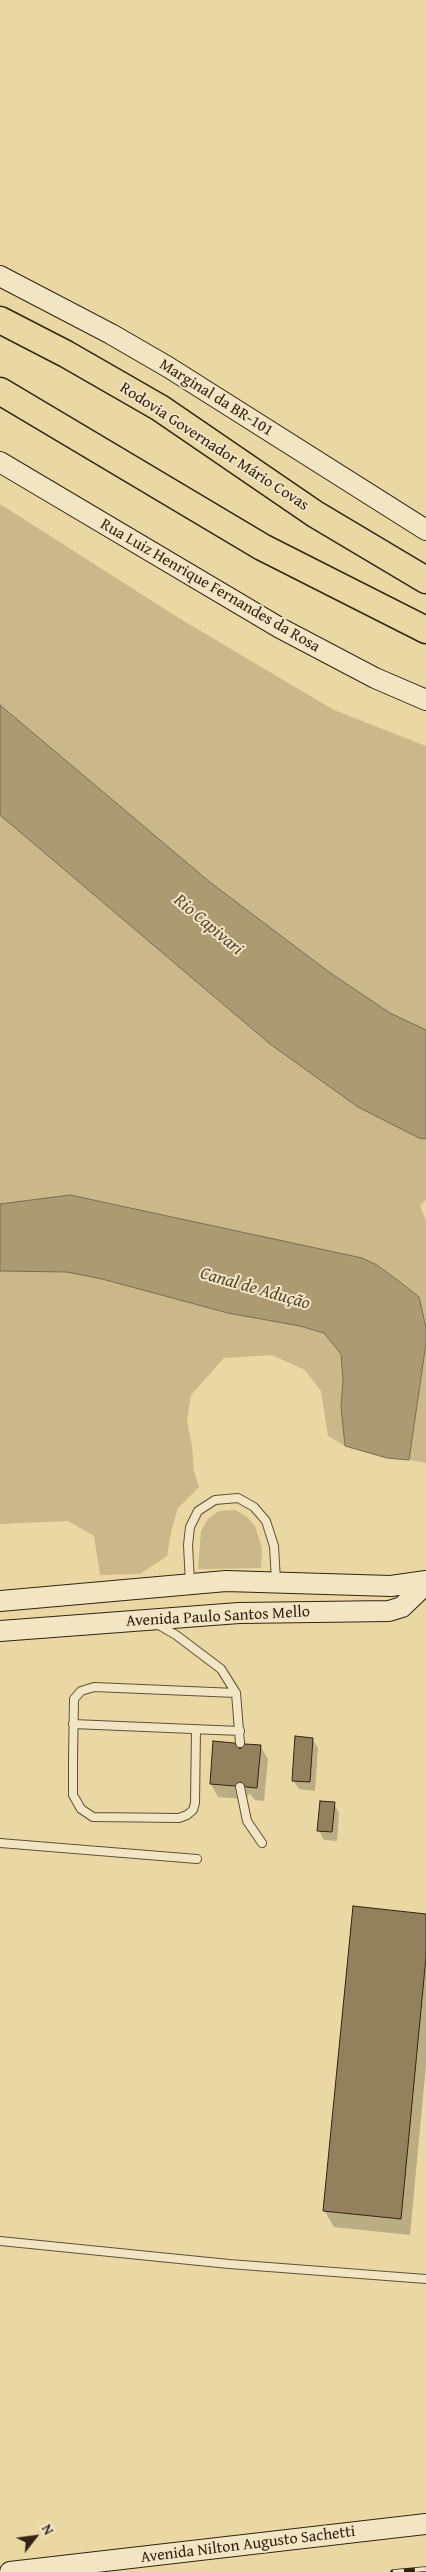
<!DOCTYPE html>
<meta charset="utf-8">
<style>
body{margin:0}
#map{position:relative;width:426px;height:2572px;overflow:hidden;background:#e9d7a4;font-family:"Gentium Book Plus",serif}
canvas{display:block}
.north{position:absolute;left:10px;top:2512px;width:50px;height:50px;-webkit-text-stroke:4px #f1e5c4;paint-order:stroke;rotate:60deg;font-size:14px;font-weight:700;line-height:20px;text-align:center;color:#352312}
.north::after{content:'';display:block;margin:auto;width:18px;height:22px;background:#352312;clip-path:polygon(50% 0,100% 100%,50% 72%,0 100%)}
</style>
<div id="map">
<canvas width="426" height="2572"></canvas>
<div class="north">N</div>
</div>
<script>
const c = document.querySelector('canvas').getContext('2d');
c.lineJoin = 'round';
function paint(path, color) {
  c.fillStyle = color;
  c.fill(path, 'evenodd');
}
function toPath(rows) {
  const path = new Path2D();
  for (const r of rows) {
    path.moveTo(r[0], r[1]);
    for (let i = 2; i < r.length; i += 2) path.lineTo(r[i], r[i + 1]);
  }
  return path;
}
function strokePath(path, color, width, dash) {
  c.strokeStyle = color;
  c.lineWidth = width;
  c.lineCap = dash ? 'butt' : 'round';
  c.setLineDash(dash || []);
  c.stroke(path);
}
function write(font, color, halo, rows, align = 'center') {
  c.font = font + ' "Gentium Book Plus",serif';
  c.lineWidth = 4;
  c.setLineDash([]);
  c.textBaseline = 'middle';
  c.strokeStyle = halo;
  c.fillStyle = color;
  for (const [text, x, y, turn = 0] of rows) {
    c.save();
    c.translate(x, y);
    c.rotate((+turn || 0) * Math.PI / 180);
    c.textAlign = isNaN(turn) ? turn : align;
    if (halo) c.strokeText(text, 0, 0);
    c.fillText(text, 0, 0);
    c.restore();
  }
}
paint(toPath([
 [0,504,182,620,334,710,426,746,426,1030,390,1013,329,972,211,883,0,705],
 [0,815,270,1044,358,1107,419,1138,426,1139,426,1200,420,1205,426,1221,426,1328,419,1297,377,1265,362,1258,71,1195,0,1204],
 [0,1271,67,1272,102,1279,228,1313,300,1326,325,1333,341,1354,343,1380,341,1407,345,1446,328,1436,321,1391,305,1370,272,1355,224,1358,191,1395,187,1421,192,1446,194,1471,199,1487,178,1508,171,1532,167,1556,140,1574,100,1575,94,1536,68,1521,0,1524],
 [426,1343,426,1463,409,1460],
 [235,1510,246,1516,255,1526,262,1548,261,1568,198,1569,201,1531,208,1519,219,1511]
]), '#cab88b');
const water = toPath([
 [0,705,211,883,329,972,390,1013,426,1030,426,1139,419,1138,358,1107,270,1044,0,815,0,705],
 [70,1195,362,1258,377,1265,396,1279,419,1297,426,1328,426,1343,409,1460,387,1458,345,1446,341,1407,343,1380,341,1354,324,1333,300,1326,228,1313,102,1279,67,1272,0,1271,0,1204,70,1195]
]);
paint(water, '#ac9a72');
strokePath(water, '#7c6a4c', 1);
paint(toPath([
 [312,1739,318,1748,315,1791,299,1789,293,1780],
 [260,1746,268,1759,264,1801,255,1800,250,1794,242,1799,218,1797,211,1784,240,1750],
 [334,1804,339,1813,337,1841,324,1840,319,1831],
 [426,1915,426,2065,410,2235,334,2227,324,2210]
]), '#0003');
const building = toPath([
 [295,1736,313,1738,310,1782,292,1781,295,1736],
 [213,1741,234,1743,240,1749,245,1744,261,1745,257,1788,246,1787,241,1782,235,1786,210,1784,213,1741],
 [320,1801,335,1802,332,1832,317,1831,320,1801],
 [353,1906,426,1914,426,1957,401,2219,323,2211,353,1906]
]);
paint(building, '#93815e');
strokePath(building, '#352312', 1);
const lane = toPath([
 [190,1583,188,1545,190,1527,198,1511,215,1500,238,1498,254,1507,266,1521,274,1546,276,1581],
 [157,1624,176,1635,221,1669,236,1693,240,1743],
 [73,1724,240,1731],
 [196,1730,195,1803,193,1810,187,1815,179,1818,93,1817,81,1809,73,1795,73,1759,74,1699,81,1691,94,1687,236,1693],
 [240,1787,247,1821,262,1843],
 [0,1843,197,1859],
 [0,2241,229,2264,426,2279]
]);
const secondary = toPath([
 [0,276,111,334,168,367,426,530],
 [0,462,280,628,375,678,426,700],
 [0,1601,226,1581,391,1586,426,1581],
 [0,1631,239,1613,389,1611,402,1607,426,1584],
 [10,2572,426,2524]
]);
const highway = toPath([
 [0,320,66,354,160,408,315,514,426,580],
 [0,391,262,547,426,630]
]);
strokePath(lane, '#625036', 10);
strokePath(secondary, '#352312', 22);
strokePath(highway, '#352312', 29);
strokePath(lane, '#f1e5c4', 8);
strokePath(secondary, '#f1e5c4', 20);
strokePath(highway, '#e9d7a4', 26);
const rail = toPath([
 [393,2572,426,2569]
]);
strokePath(rail, '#352312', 5.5);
strokePath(rail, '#f1e5c4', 4, [11]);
write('16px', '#352312', '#f1e5c4', [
 ["Marginal da BR-101",216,398,32],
 ["Rodovia Governador Mário Covas",214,447,33],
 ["Rua Luiz Henrique Fernandes da Rosa",210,586,30],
 ["Avenida Paulo Santos Mello",218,1617,-3],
 ["Avenida Nilton Augusto Sachetti",248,2545,-7]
]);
write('italic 18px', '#59472f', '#f1e5c4', [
 ["Rio Capivari",208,925,40],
 ["Canal de Adução",255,1289,16]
]);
</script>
